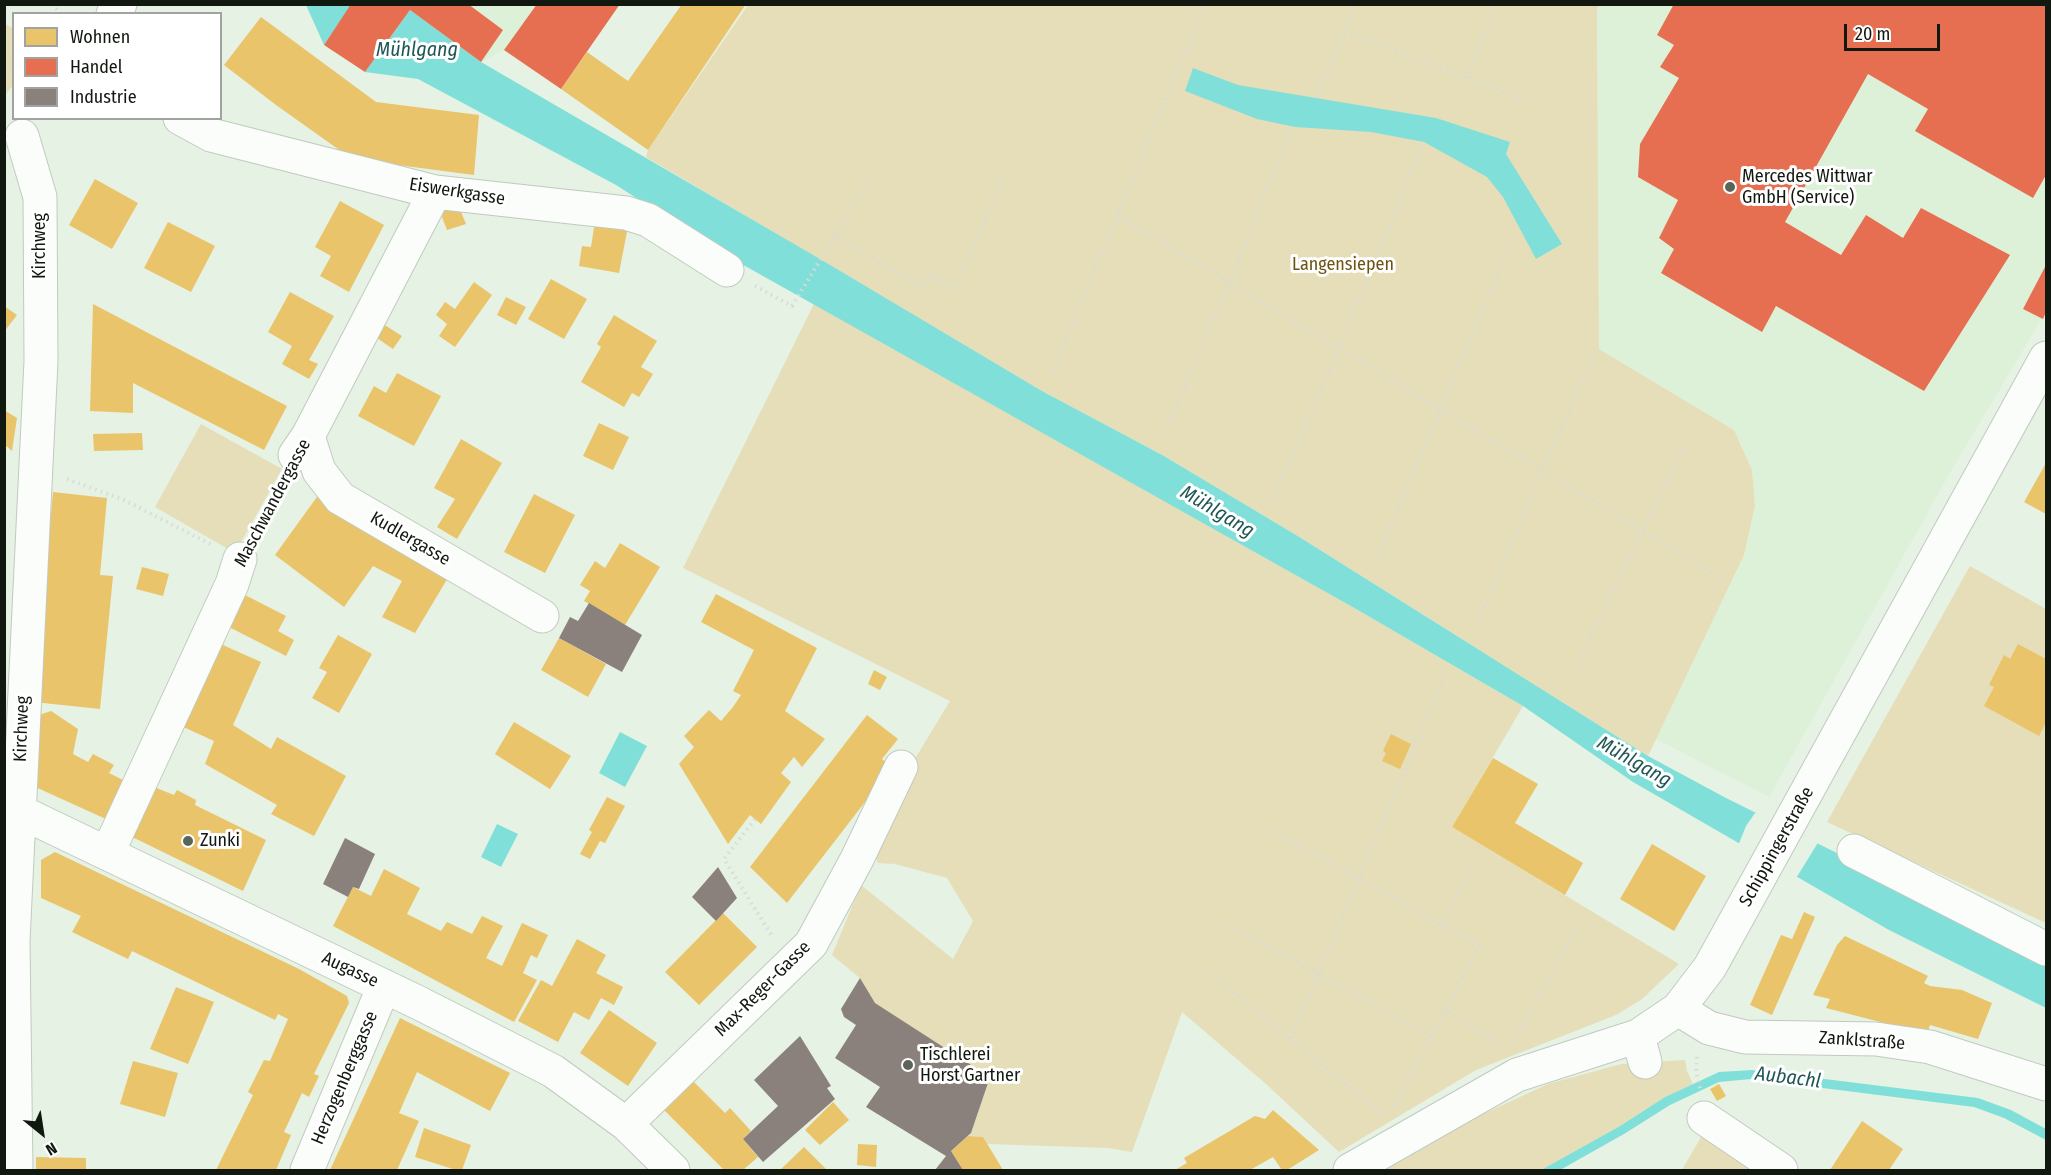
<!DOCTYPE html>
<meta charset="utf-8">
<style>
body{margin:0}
#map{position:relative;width:2051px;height:1175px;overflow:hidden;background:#e6f2e3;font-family:"Fira Sans Condensed",sans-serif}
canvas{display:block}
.frame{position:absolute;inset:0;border:6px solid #11180f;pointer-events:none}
.legend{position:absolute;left:12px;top:12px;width:210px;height:108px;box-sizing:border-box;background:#fff;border:2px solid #a0a39f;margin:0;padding:8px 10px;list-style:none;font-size:18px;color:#11180f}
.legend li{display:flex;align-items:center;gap:12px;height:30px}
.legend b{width:30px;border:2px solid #a0a39f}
.north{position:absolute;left:12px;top:1103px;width:60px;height:60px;-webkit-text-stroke:4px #fff;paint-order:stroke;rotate:150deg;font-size:16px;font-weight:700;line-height:24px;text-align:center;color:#11180f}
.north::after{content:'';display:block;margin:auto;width:21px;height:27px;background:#11180f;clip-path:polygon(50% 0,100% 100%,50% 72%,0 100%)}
.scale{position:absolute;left:1844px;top:24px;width:96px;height:27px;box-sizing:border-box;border:3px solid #11180f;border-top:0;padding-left:8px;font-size:18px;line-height:21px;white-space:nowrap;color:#11180f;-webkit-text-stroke:4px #fff;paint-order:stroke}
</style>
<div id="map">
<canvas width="2051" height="1175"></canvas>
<div class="frame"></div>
<ul class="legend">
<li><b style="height:16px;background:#e9c46a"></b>Wohnen</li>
<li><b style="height:16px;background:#e76f51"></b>Handel</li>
<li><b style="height:16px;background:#8a817c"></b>Industrie</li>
</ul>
<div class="north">N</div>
<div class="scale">20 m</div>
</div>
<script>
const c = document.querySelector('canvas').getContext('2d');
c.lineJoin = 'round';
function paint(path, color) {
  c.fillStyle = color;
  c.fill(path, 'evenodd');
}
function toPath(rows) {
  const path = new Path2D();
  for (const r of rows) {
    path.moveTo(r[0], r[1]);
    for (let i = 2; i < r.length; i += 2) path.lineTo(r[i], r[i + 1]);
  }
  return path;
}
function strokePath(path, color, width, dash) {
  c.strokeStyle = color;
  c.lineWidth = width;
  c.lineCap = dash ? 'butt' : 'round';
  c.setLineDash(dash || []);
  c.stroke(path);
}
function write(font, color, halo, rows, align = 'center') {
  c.font = font + ' "Fira Sans Condensed",sans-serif';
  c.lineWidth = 6;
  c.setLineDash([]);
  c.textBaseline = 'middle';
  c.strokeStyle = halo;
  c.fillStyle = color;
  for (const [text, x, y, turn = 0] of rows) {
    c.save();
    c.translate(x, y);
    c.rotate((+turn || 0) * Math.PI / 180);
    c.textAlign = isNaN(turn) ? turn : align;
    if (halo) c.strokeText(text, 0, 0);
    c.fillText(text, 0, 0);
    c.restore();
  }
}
paint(toPath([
 [1599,4,2046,5,2046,312,1951,471,1769,797,1656,739,1744,555,1755,506,1752,470,1734,430,1599,349,1597,9],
 [351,5,537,5,504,50,481,62,410,10,365,72,324,45]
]), '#ddf1d9');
paint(toPath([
 [748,5,1599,5,1597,9,1599,349,1734,430,1752,470,1755,506,1744,555,1648,756,1301,538,1164,456,1042,391,646,157,648,150],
 [5,24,13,28,14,84,5,95],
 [814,304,1356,609,1523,706,1452,827,1679,964,1642,999,1616,1015,1476,1070,1339,1152,1266,1084,1182,1012,1132,1152,1108,1148,987,1144,983,1137,968,1136,971,1133,988,1083,875,1003,860,978,832,955,861,885,953,959,973,921,947,878,895,864,878,863,871,850,910,767,950,701,683,568],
 [201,424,282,469,235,553,155,507],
 [1970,566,2046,609,2046,923,1827,822],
 [1685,1060,1687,1071,1693,1084,1665,1097,1620,1126,1541,1170,1376,1170,1479,1116,1548,1084,1621,1064],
 [1704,1132,1760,1170,1682,1170]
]), '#e5deb9');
paint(toPath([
 [306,5,351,5,324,45],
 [410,10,481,62,820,259,1042,391,1164,456,1301,538,1648,756,1726,798,1972,920,2046,960,2046,1008,1889,930,1633,782,1523,706,1356,609,722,253,616,185,418,79,365,72],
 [1193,68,1238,85,1436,118,1510,142,1506,154,1562,244,1536,259,1503,197,1487,177,1424,142,1371,132,1295,127,1257,119,1185,91],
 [620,732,647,746,625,787,599,773],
 [497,824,518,834,501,867,481,857],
 [1752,1070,1978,1098,2011,1110,2046,1129,2046,1140,2004,1118,1974,1107,1751,1079,1719,1082,1670,1105,1624,1134,1560,1170,1541,1170,1620,1126,1665,1097,1719,1072]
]), '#80e0d9');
paint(toPath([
 [1755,813,1763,814,1819,841,1795,880,1738,846,1746,826]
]), '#e6f2e3');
paint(toPath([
 [682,4,746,4,648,150,561,89,587,52,628,81],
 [261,17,376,102,479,115,474,175,352,159,276,105,224,65],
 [95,179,138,203,112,249,69,225],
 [340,201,384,225,349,292,320,276,331,256,315,247],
 [457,202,466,224,447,230,439,209],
 [596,215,629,221,619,273,579,266,582,246,591,247],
 [168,222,215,246,191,292,144,268],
 [551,279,587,299,564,339,528,319],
 [474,282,492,295,455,347,439,336,447,324,436,315,445,302,455,309],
 [290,292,334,316,309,360,318,364,309,379,282,364,292,346,268,332],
 [506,297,526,307,516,325,497,315],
 [93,304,287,406,264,450,133,383,133,413,90,411],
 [4,306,17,315,4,332],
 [614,315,657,341,641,367,653,374,639,397,632,393,624,407,581,382,601,347,597,344],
 [380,322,402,336,393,349,371,334],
 [397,373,441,396,414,446,358,416,374,386,386,393],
 [4,410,17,418,12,451,4,444],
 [599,423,629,437,613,470,583,456],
 [142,433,143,450,94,451,93,434],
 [461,439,502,463,457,539,437,527,455,499,434,488],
 [2046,463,2046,514,2024,502],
 [322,490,449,576,415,633,382,617,402,581,373,566,344,607,275,555],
 [53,492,107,498,100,575,113,576,100,709,34,702],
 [534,494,575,515,545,573,504,552],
 [620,543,660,567,625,625,584,601,590,591,580,585,595,561,605,568],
 [142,567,169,574,163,596,136,589],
 [243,594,286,616,278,631,294,640,286,656,227,626],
 [716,594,817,648,785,711,825,739,802,767,794,757,781,773,791,782,761,824,750,815,728,844,679,764,694,747,684,736,709,710,721,721,733,707,741,695,733,691,754,650,701,622],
 [338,635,372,654,339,713,312,698,327,672,319,668],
 [559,638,606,664,588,697,541,670],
 [216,642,261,662,233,725,271,749,277,737,346,776,314,836,271,814,277,805,205,764,214,741,179,725],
 [2018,644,2046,659,2046,722,2039,736,1984,706,1994,687,1989,685,2004,655,2010,659],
 [874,670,887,677,880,690,868,684],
 [51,711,78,729,73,754,88,762,93,754,114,765,109,773,127,782,108,820,31,785,33,717],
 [867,715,898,739,882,759,892,767,787,903,750,867],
 [514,722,571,756,550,789,495,754],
 [1391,734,1411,744,1400,769,1382,761,1386,753,1383,751],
 [1493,758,1538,784,1515,823,1583,863,1565,895,1452,827],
 [149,785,174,795,177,790,196,800,195,805,266,840,243,891,126,834],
 [607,797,625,806,605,843,600,841,590,859,580,854,592,832,589,830],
 [1652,844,1706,876,1674,931,1620,899],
 [55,852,299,969,347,996,349,1003,314,1074,319,1076,309,1097,302,1093,284,1132,291,1135,276,1170,216,1170,253,1095,248,1092,264,1060,270,1061,288,1019,278,1014,275,1020,132,951,128,959,72,932,81,916,41,898,41,860],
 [384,869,420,888,407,914,441,931,447,922,472,934,482,916,503,926,486,958,502,966,522,923,548,935,537,958,531,955,523,973,537,980,514,1022,333,926,353,887,371,896],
 [1804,912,1815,917,1772,1015,1750,1005,1781,935,1792,939],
 [723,913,757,947,699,1005,665,972],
 [1845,936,1928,976,1924,983,1930,986,1962,990,1992,1003,1978,1039,1930,1025,1927,1034,1826,1008,1830,999,1813,995,1837,945],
 [577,939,606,955,596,973,623,987,614,1005,601,998,589,1020,574,1012,558,1042,518,1021,541,980,552,986],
 [176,987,214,1002,188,1064,150,1049],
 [609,1010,657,1043,628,1086,580,1053],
 [400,1018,510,1073,490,1111,417,1072,399,1113,419,1121,397,1170,330,1170],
 [133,1061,178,1073,165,1117,120,1104],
 [689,1077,725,1113,730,1108,751,1131,743,1139,758,1157,743,1170,724,1170,659,1105],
 [1719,1084,1726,1096,1717,1101,1710,1089],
 [833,1102,849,1120,820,1145,805,1130],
 [1273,1110,1319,1150,1287,1170,1282,1170,1273,1157,1250,1170,1175,1170,1187,1163,1184,1158,1255,1116,1265,1119],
 [1862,1121,1903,1149,1889,1170,1830,1170],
 [424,1128,471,1145,462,1170,456,1170,415,1157],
 [968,1136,983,1137,1003,1170,963,1170,951,1151],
 [858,1144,877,1145,876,1167,857,1165],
 [804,1147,827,1170,780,1170],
 [36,1157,86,1158,86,1170,36,1170]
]), '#e9c46a');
paint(toPath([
 [351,4,468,4,503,30,481,62,410,10,365,72,324,45],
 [537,4,620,4,561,89,504,50],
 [1674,4,2046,4,2046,175,2033,198,1915,131,1928,109,1868,74,1785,222,1841,255,1866,215,1903,238,1921,208,2010,255,1924,391,1776,306,1762,332,1661,273,1674,249,1659,238,1678,200,1638,177,1640,144,1679,78,1660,67,1674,45,1657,35],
 [2046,265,2046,312,2043,319,2023,309]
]), '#e76f51');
paint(toPath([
 [589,603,642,635,622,672,559,638,570,617,578,621],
 [345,838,375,854,359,889,353,887,348,897,323,884],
 [718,867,737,898,716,921,692,897],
 [860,978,875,1003,982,1072,988,1083,971,1133,951,1151,963,1170,935,1170,946,1156,866,1107,880,1087,835,1058,856,1025,844,1017,841,1009],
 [800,1036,831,1086,827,1088,835,1099,763,1162,743,1139,778,1106,754,1080]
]), '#8a817c');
const minor = toPath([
 [113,14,120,4],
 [180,118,211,135,435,192,626,213,648,220,727,270],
 [308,436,319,471,340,498,542,616],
 [295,455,308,436,435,192],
 [4,804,419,1003,553,1071,626,1124,673,1170],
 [1854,851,2046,949],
 [108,852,232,584,240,559],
 [1678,1009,1709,1028,1745,1037,1876,1039,1930,1047,2046,1084],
 [1638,1036,1645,1062],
 [1704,1118,1781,1170],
 [626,1124,811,944,857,859,901,767],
 [16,1170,13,941,41,361,40,197,22,136],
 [307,1170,384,986],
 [1350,1170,1517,1075,1638,1036,1678,1009,1710,967,2046,358]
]);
strokePath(minor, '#c1cabf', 35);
strokePath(toPath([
 [52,4,61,14],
 [1345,31,1528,101],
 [4,63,14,66],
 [1467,78,1496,4],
 [1318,97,1356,4],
 [868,181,835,236,924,287,931,275,955,290,1005,172],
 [1119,216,1725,580],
 [755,286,792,306,835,236],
 [1053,371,1205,4],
 [1164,435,1230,282,1291,129],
 [67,479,124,500,212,545],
 [1272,502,1339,348,1423,144],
 [256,530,280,483],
 [1376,561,1512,240],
 [1480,619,1542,470,1595,354],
 [1577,666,1685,445],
 [755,819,724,859,772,936],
 [1271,830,1442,925,1474,865],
 [1228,925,1318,974,1445,676],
 [1442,925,1479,945,1445,1010],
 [1210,973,1383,1114],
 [1290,1038,1318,974,1432,1036],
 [1514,1041,1577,927],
 [1697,1057,1696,1071,1700,1088],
 [1394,1107,1445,1010,1503,1046]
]), '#d8dbd7', 4, [1.5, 4.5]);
strokePath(minor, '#fbfdfb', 33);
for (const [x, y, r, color] of [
 [1730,187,6,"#5c6459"],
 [188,841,6,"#5c6459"],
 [908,1065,6,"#5c6459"]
]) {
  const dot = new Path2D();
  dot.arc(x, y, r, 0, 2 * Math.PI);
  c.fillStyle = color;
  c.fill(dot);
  strokePath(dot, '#fff', 2);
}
write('18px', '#11180f', '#fff', [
 ["Mercedes Wittwar",1742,177],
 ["GmbH (Service)",1742,198],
 ["Zunki",200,841],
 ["Tischlerei",920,1055],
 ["Horst Gartner",920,1076]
], 'left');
write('18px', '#11180f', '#fff', [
 ["Eiswerkgasse",457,192,9],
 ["Kirchweg",40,246,-90],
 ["Maschwandergasse",273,503,-62],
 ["Kudlergasse",410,539,30],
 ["Kirchweg",22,729,-88],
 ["Schippingerstraße",1777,847,-61],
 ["Augasse",350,970,25],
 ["Max-Reger-Gasse",763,989,-45],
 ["Zanklstraße",1862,1041,4],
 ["Herzogenberggasse",345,1078,-67]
]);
write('18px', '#6c5411', '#fff', [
 ["Langensiepen",1343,265]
]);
write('italic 20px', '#1f5755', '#fff', [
 ["Mühlgang",417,50],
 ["Mühlgang",1217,512,31],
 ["Mühlgang",1634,762,30],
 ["Aubachl",1788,1078,7]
]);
</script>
